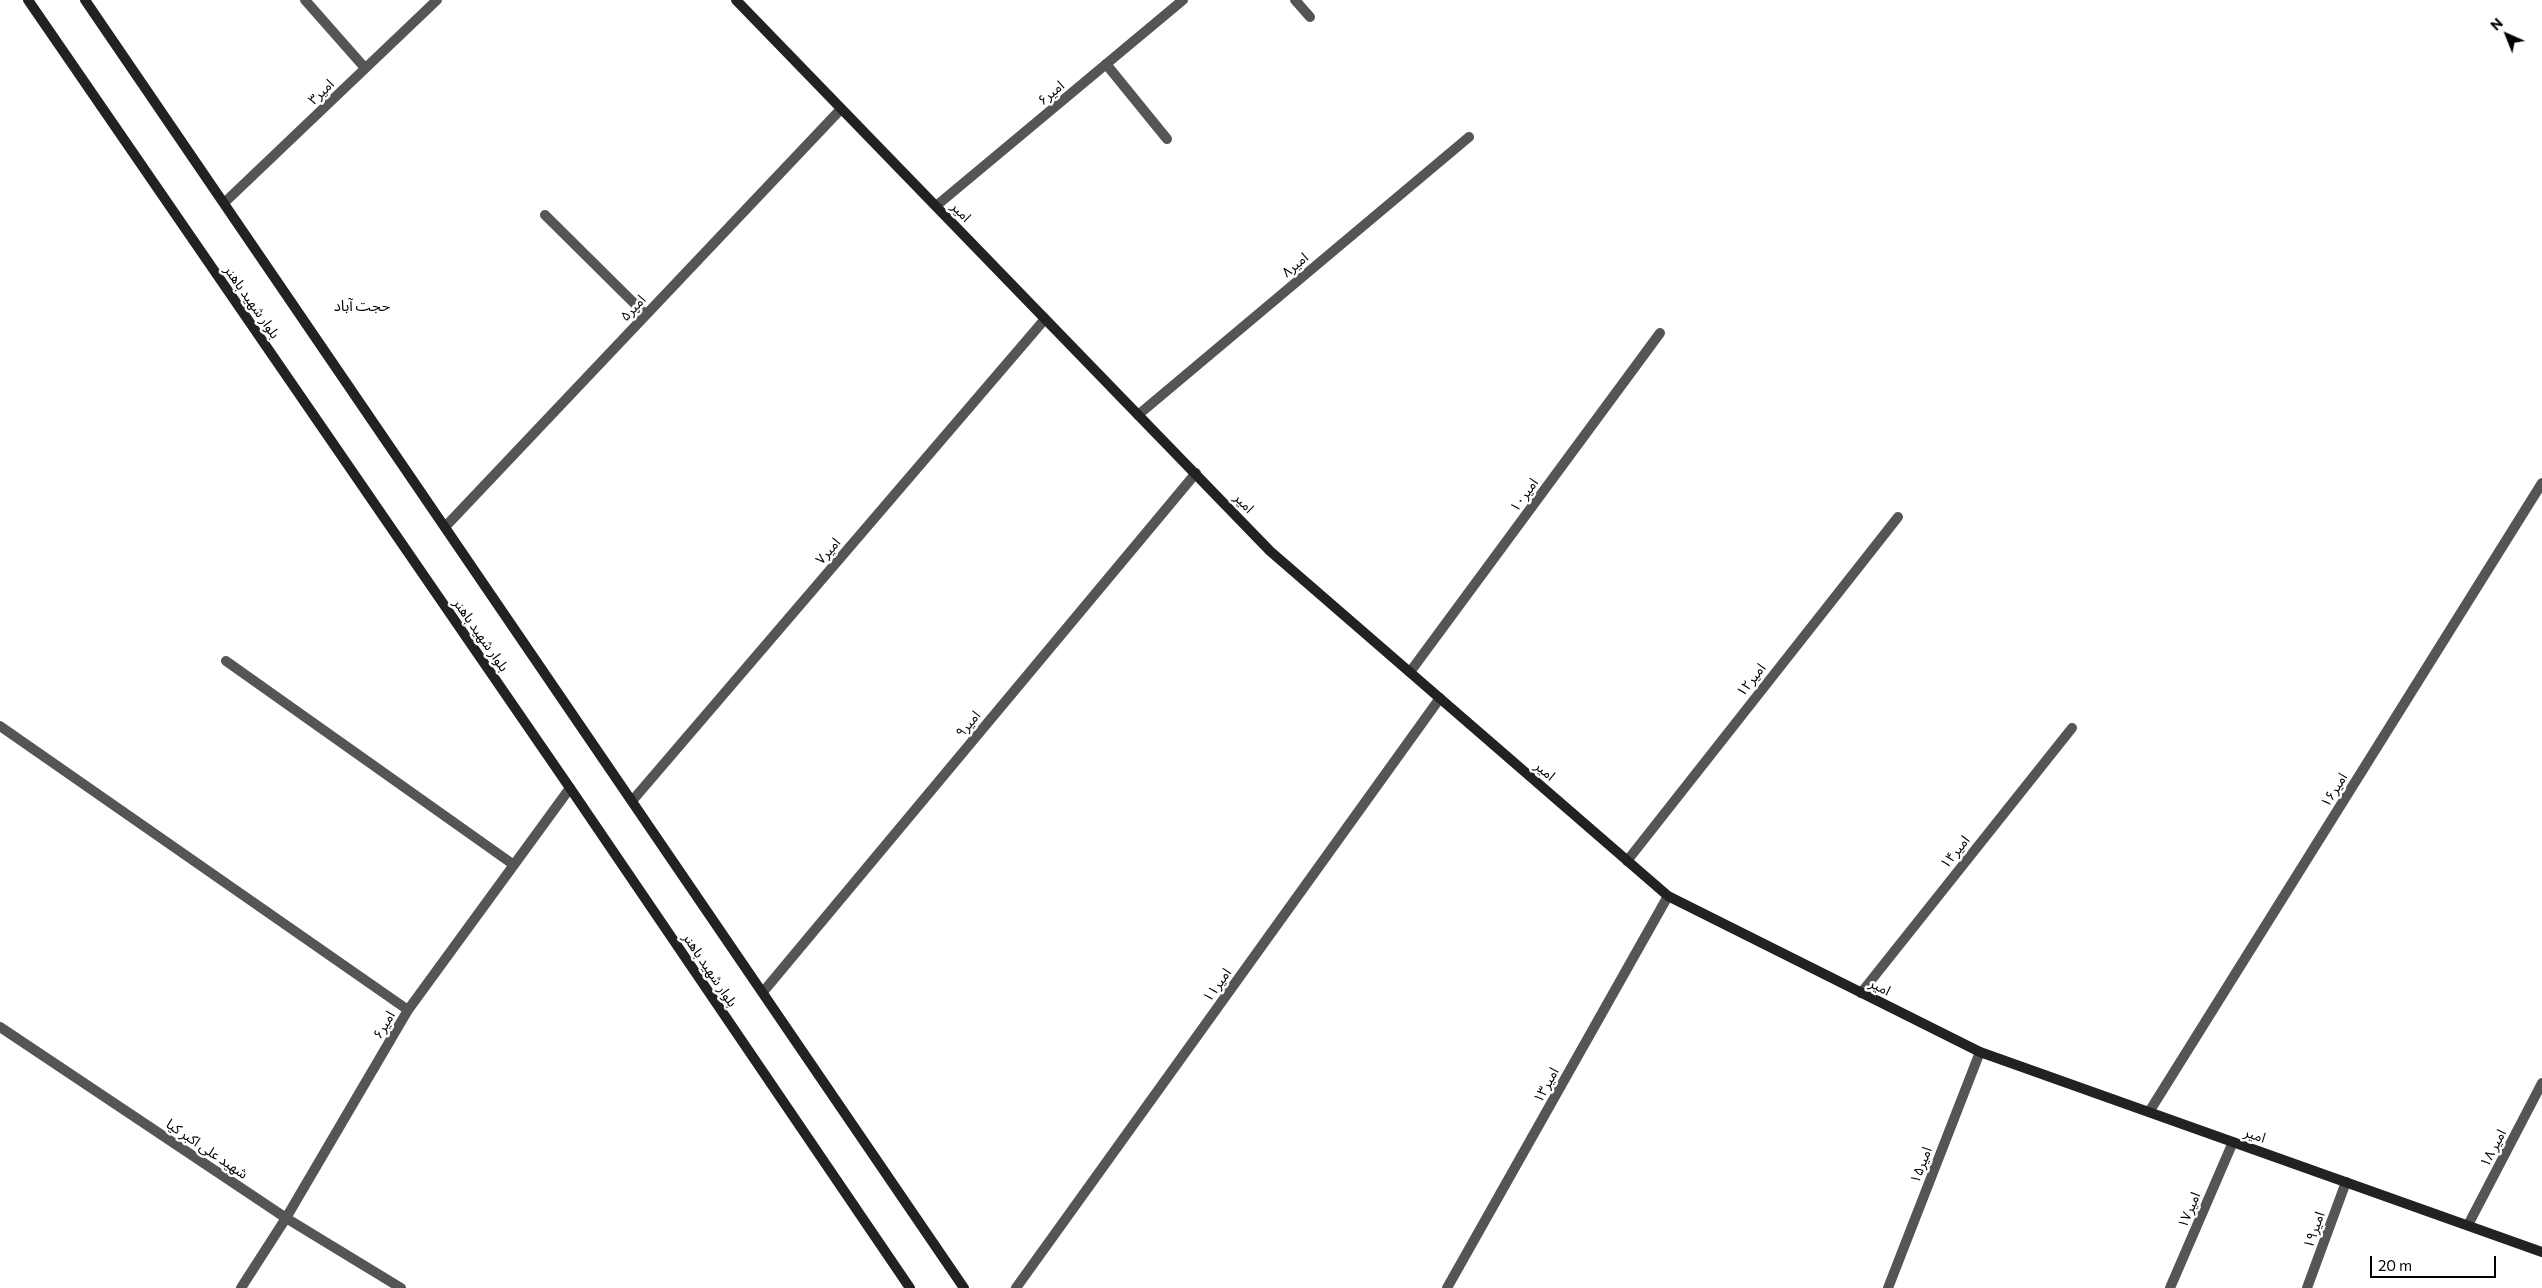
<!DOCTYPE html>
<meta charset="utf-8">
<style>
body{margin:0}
#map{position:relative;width:2542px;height:1288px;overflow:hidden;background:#fff;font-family:Commissioner,sans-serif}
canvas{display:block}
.north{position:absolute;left:2482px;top:10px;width:50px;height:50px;-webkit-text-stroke:4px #fff;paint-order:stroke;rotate:316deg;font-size:14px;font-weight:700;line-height:20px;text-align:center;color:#000}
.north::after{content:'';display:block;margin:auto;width:18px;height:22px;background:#000;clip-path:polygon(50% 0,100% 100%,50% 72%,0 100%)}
.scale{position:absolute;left:2370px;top:1256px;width:126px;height:22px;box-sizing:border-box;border:2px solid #000;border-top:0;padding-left:6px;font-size:15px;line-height:18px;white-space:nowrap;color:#000;-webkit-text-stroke:4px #fff;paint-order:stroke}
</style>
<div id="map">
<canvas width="2542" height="1288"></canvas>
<div class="north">N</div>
<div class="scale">20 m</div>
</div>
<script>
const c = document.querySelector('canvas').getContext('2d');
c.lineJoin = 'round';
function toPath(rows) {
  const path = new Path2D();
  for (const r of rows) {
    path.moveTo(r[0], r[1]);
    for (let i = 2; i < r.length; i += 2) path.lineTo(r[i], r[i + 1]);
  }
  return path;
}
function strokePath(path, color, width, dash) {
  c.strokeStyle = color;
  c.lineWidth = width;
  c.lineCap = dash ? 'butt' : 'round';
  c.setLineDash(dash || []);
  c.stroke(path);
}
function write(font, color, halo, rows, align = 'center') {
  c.font = font + ' Commissioner,"Noto Sans Arabic",sans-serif';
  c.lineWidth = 5;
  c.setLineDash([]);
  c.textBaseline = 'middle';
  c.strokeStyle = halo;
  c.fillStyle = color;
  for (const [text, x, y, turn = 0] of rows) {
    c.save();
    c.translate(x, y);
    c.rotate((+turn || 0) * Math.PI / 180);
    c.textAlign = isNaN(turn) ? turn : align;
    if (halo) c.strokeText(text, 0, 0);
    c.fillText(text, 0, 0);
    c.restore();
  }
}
strokePath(toPath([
 [305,0,365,68],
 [1295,0,1310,17],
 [1106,64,1167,139],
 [224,203,437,0],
 [936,206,1183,0],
 [545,215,646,315],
 [1138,415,1469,137],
 [445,527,841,109],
 [226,661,514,865],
 [1410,672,1660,333],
 [0,726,408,1010],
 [632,801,1045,319],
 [1627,861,1898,517],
 [763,992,1196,473],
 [1861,993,2072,728],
 [0,1027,286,1218,401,1288],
 [2149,1112,2542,483],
 [2468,1225,2542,1083],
 [241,1288,286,1218,408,1010,570,788],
 [1016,1288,1440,698],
 [1447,1288,1668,896],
 [1888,1288,1980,1052],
 [2170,1288,2233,1142],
 [2307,1288,2346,1182]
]), '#555', 10);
strokePath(toPath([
 [28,0,570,788,910,1288],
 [85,0,964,1288],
 [736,0,1270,551,1668,896,1980,1052,2542,1252]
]), '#222', 10);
write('14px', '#000', '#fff', [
 ["امیر۳",321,92,-44],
 ["امیر۶",1051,93,-40],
 ["امیر",961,212,46],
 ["امیر۸",1295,265,-40],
 ["بلوار شهید باهنر",252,302,55],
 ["امیر۵",633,308,-47],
 ["امیر۱۰",1524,495,-54],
 ["امیر",1244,503,46],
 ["امیر۷",828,551,-49],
 ["بلوار شهید باهنر",481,635,55],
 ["امیر۱۲",1751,680,-52],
 ["امیر۹",968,724,-50],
 ["امیر",1545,771,41],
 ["امیر۱۶",2334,790,-58],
 ["امیر۱۴",1955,852,-51],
 ["بلوار شهید باهنر",710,970,56],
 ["امیر۱۱",1217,985,-54],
 ["امیر",1880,987,27],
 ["امیر۶",384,1025,-59],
 ["امیر۱۳",1546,1085,-61],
 ["امیر",2255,1135,19],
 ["امیر ۱۸",2493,1148,-62],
 ["شهید علی اکبر کیا",207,1149,34],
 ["امیر۱۵",1921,1165,-69],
 ["امیر۱۷",2189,1210,-67],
 ["امیر۱۹",2314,1230,-70]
]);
write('15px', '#000', '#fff', [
 ["حجت آباد",362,306]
]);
</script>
